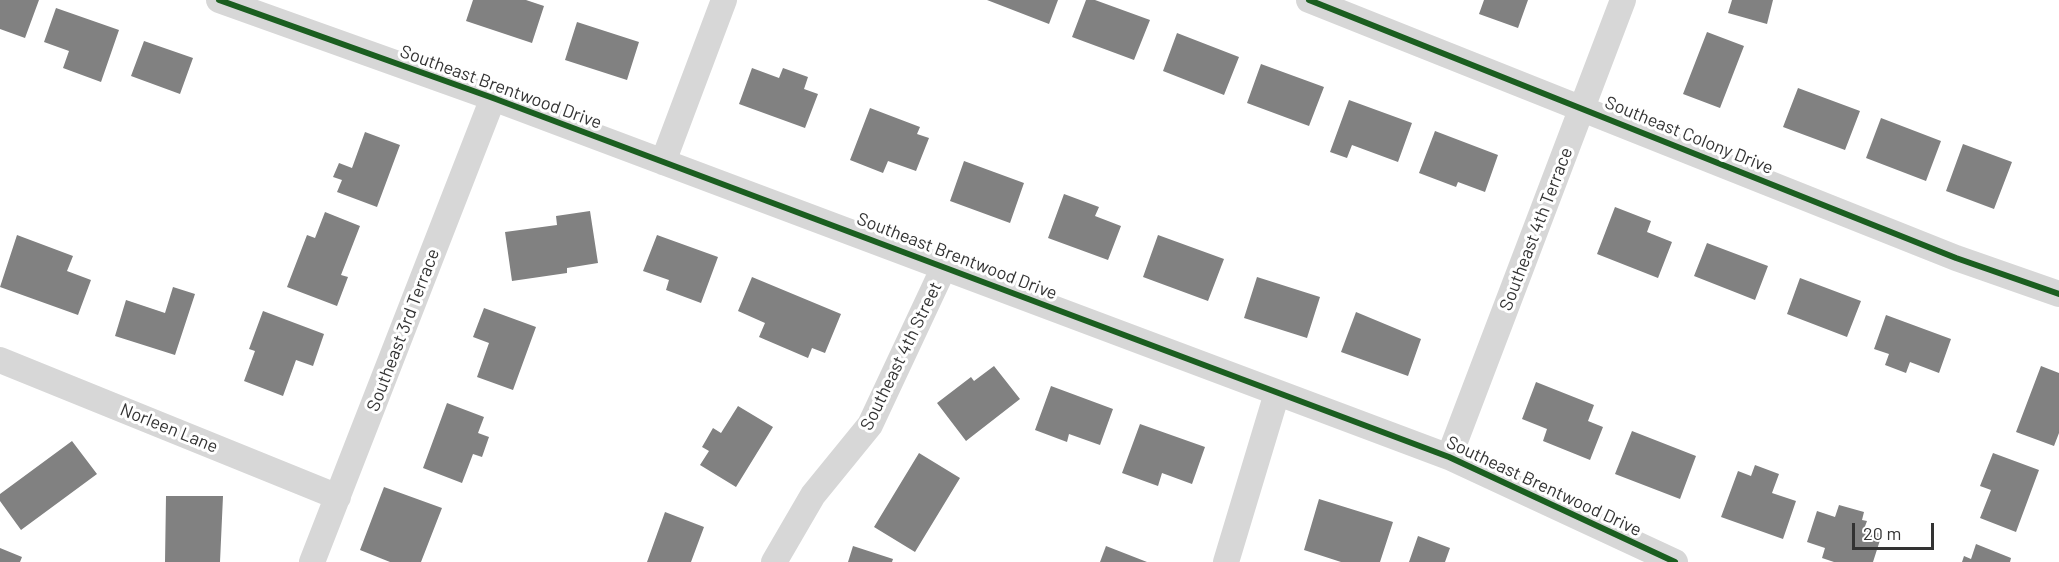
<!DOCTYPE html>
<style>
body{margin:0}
#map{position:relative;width:2059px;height:562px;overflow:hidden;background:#fff;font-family:Barlow,sans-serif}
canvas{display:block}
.scale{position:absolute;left:1852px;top:523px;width:82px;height:27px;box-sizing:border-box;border:3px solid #333;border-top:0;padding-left:8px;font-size:18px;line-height:21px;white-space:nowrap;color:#333;-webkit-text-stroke:4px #fff;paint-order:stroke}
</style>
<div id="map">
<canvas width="2059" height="562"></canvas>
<div class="scale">20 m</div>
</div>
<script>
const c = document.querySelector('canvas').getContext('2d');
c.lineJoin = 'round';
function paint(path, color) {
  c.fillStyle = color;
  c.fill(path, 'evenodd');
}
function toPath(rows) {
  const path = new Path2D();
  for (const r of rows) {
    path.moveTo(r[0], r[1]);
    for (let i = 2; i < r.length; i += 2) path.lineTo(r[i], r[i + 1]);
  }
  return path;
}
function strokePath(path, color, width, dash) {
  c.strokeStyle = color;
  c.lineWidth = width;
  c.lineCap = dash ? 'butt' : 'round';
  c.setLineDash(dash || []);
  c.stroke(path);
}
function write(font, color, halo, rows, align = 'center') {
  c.font = font + ' Barlow,sans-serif';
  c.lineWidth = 6;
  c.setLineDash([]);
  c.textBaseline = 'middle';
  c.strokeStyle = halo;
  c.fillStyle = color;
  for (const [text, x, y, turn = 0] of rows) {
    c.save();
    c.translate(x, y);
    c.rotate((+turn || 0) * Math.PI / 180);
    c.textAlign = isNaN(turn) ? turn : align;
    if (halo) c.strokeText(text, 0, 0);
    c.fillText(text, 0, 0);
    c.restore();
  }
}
paint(toPath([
 [0,0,39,0,25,38,0,29],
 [473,0,526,0,544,6,532,43,466,21],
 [987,0,1058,0,1049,24],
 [1086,0,1095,0,1150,20,1134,60,1072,37],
 [1484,0,1528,0,1518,28,1479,14],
 [1732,0,1773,0,1767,24,1728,13],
 [56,8,119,30,101,82,63,68,69,51,44,42],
 [577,22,639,42,627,80,565,60],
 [1707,32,1744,46,1720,108,1683,94],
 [1177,33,1239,57,1224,95,1163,71],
 [144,41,193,58,180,94,131,76],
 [1261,64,1324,87,1309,126,1247,103],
 [752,68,779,78,783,68,808,77,804,89,818,94,805,128,739,104],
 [1798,88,1860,111,1845,150,1783,127],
 [1349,100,1412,123,1398,162,1352,145,1347,158,1330,152],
 [870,108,920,127,917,134,929,138,916,171,888,161,883,173,850,160],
 [1881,118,1941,141,1926,181,1866,158],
 [1435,131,1498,155,1485,192,1458,182,1456,187,1419,173],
 [365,132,400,145,377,207,337,192,342,180,333,177,339,163,352,168],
 [1963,144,2012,162,1994,209,1946,191],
 [964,161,1024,183,1010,223,950,201],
 [1064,194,1099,207,1095,216,1121,226,1108,260,1048,238],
 [1615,207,1651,221,1647,232,1672,242,1658,278,1597,254],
 [590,211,598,263,567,268,567,273,512,281,505,232,557,225,556,216],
 [325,212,360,226,341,275,348,277,337,306,287,287,307,235,315,238],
 [17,235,73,256,67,271,91,280,78,315,0,287],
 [657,235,718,257,701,303,666,290,669,280,643,271],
 [1158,235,1224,259,1208,301,1143,277],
 [1707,243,1768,266,1755,300,1694,276],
 [752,277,841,314,825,353,812,348,808,358,759,337,765,323,738,311],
 [1257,277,1320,297,1307,338,1244,318],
 [1800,278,1861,301,1847,337,1787,314],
 [173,287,195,294,175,355,115,336,126,300,165,313],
 [484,308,536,327,513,390,477,377,489,343,473,337],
 [263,311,324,334,313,366,296,360,283,396,244,381,255,351,249,349],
 [1356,312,1421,339,1408,376,1341,352],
 [1886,315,1951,339,1939,373,1910,362,1906,373,1885,365,1889,354,1874,349],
 [994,366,1020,399,966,441,937,403,971,377,974,381],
 [2041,366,2059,373,2059,433,2054,446,2016,432],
 [1536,382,1594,405,1588,421,1603,427,1590,460,1543,441,1547,429,1522,419],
 [1051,386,1113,409,1100,445,1069,434,1067,442,1035,430],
 [447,403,484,417,478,433,489,437,482,457,473,454,462,483,423,468],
 [738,406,773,427,736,487,700,465,709,451,702,447,713,428,721,433],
 [1140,424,1205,447,1192,484,1162,473,1158,486,1122,473],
 [1632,431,1696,456,1680,499,1615,474],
 [72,441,97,474,21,530,0,501,0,494],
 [919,453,960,478,915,552,874,527],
 [1993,453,2039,470,2016,532,1980,518,1991,490,1980,486],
 [1755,465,1779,474,1772,493,1796,501,1783,539,1721,517,1738,471,1751,476],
 [384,487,442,508,421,562,390,562,360,550],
 [166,496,223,496,220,562,165,562],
 [1319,499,1393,522,1380,562,1341,562,1304,550],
 [1839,505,1864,512,1862,520,1867,521,1864,529,1882,534,1873,562,1834,562,1822,558,1825,548,1807,542,1817,511,1835,517],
 [665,512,704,527,691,562,647,562],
 [1418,536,1450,548,1445,562,1409,562],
 [1976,544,2011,558,2010,562,1962,562,1964,556,1971,559],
 [853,546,893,559,892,562,848,562],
 [1106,546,1147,562,1100,562],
 [0,548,22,557,20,562,0,562]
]), '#818181');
strokePath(toPath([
 [219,0,493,98,1449,457,1675,562],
 [1309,0,1956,258,2059,294],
 [663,162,724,0],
 [0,360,338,497],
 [1449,457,1623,0],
 [312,562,493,98],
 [774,562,813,495,870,425,944,267],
 [1226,562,1277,393]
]), '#d7d7d7', 26);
strokePath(toPath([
 [219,0,493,98,1449,457,1675,562],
 [1309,0,1956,258,2059,294]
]), '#1b5e20', 6);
write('18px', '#333', '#fff', [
 ["Southeast Brentwood Drive",501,87,20],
 ["Southeast Colony Drive",1689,135,22],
 ["Southeast 4th Terrace",1536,229,-69],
 ["Southeast Brentwood Drive",957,256,21],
 ["Southeast 3rd Terrace",403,330,-69],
 ["Southeast 4th Street",901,356,-64],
 ["Norleen Lane",169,428,22],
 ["Southeast Brentwood Drive",1544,486,25]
]);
</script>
